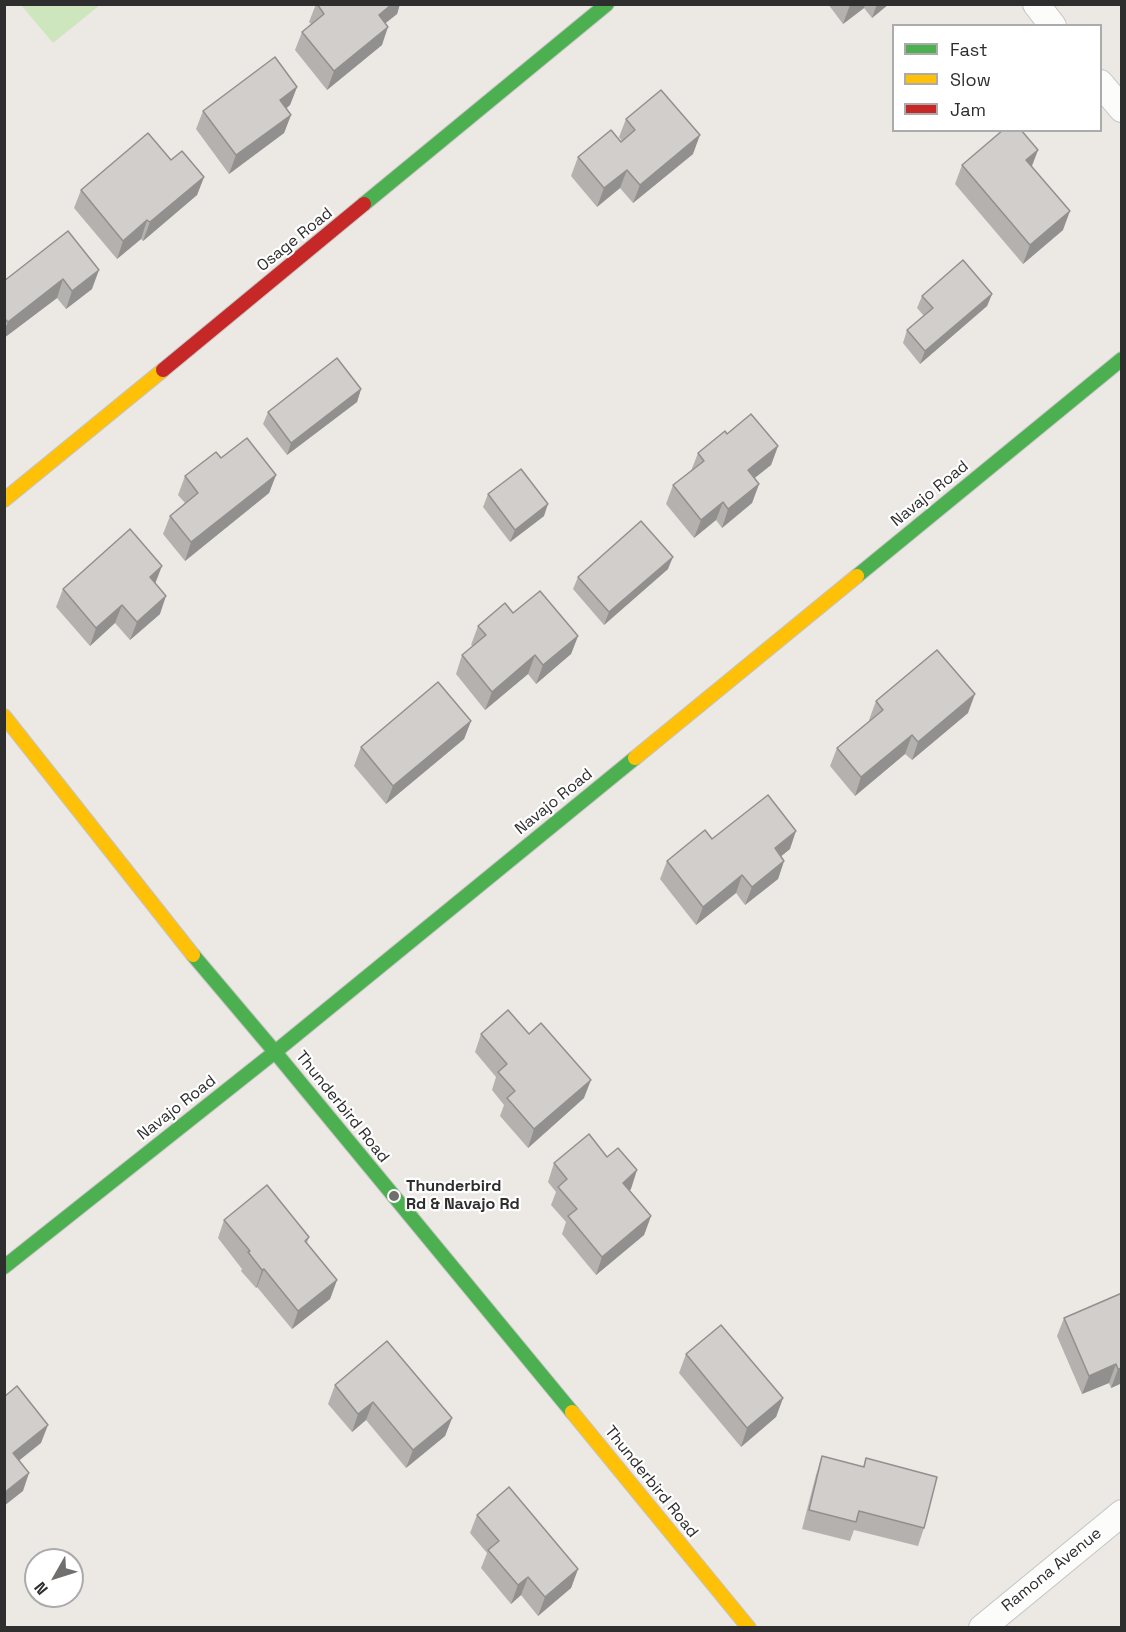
<!DOCTYPE html>
<style>
body{margin:0}
#map{position:relative;width:1126px;height:1632px;overflow:hidden;background:#ece8e4;font-family:"Space Grotesk",sans-serif}
canvas{display:block}
.frame{position:absolute;inset:0;border:6px solid #2e2e2e;pointer-events:none}
.legend{position:absolute;left:892px;top:24px;width:210px;height:108px;box-sizing:border-box;background:#fff;border:2px solid #ababab;margin:0;padding:8px 10px;list-style:none;font-size:18px;color:#2e2e2e}
.legend li{display:flex;align-items:center;gap:12px;height:30px}
.legend b{width:30px;border:2px solid #ababab}
.north{position:absolute;left:24px;top:1548px;width:60px;height:60px;box-sizing:border-box;background:#fff;border:2px solid #ababab;border-radius:50%;rotate:231deg;font-size:16px;font-weight:700;line-height:24px;text-align:center;color:#2e2e2e}
.north::after{content:'';display:block;margin:auto;width:21px;height:27px;background:#706f6e;clip-path:polygon(50% 0,100% 100%,50% 72%,0 100%)}
</style>
<div id="map">
<canvas width="1126" height="1632"></canvas>
<div class="frame"></div>
<ul class="legend">
<li><b style="height:8px;background:#4caf50"></b>Fast</li>
<li><b style="height:8px;background:#ffc107"></b>Slow</li>
<li><b style="height:8px;background:#c62828"></b>Jam</li>
</ul>
<div class="north">N</div>
</div>
<script>
const c = document.querySelector('canvas').getContext('2d');
c.lineJoin = 'round';
function paint(path, color) {
  c.fillStyle = color;
  c.fill(path, 'evenodd');
}
function toPath(rows) {
  const path = new Path2D();
  for (const r of rows) {
    path.moveTo(r[0], r[1]);
    for (let i = 2; i < r.length; i += 2) path.lineTo(r[i], r[i + 1]);
  }
  return path;
}
function strokePath(path, color, width, dash) {
  c.strokeStyle = color;
  c.lineWidth = width;
  c.lineCap = dash ? 'butt' : 'round';
  c.setLineDash(dash || []);
  c.stroke(path);
}
function write(font, color, halo, rows, align = 'center') {
  c.font = font + ' "Space Grotesk",sans-serif';
  c.lineWidth = 4.5;
  c.setLineDash([]);
  c.textBaseline = 'middle';
  c.strokeStyle = halo;
  c.fillStyle = color;
  for (const [text, x, y, turn = 0] of rows) {
    c.save();
    c.translate(x, y);
    c.rotate((+turn || 0) * Math.PI / 180);
    c.textAlign = isNaN(turn) ? turn : align;
    if (halo) c.strokeText(text, 0, 0);
    c.fillText(text, 0, 0);
    c.restore();
  }
}
paint(toPath([
 [21,5,100,5,53,43]
]), '#cee6be');
const street = toPath([
 [1036,4,1053,26],
 [1100,83,1122,109],
 [982,1628,1122,1513]
]);
const fast = toPath([
 [364,204,607,4],
 [857,576,1122,359],
 [193,955,275,1052,572,1412],
 [4,1267,275,1052,635,758]
]);
const slow = toPath([
 [4,500,163,370],
 [4,716,193,955],
 [635,758,857,576],
 [572,1412,749,1628]
]);
const jam = toPath([
 [163,370,364,204]
]);
strokePath(street, '#c5c4c5', 28);
strokePath(fast, '#c5c4c5', 16);
strokePath(slow, '#c5c4c5', 16);
strokePath(jam, '#c5c4c5', 16);
strokePath(street, '#fcfcfb', 26);
strokePath(fast, '#4caf50', 14);
strokePath(slow, '#ffc107', 14);
strokePath(jam, '#c62828', 14);
paint(toPath([
 [316,4,400,4,397,14,385,23,382,45,327,90,295,50,302,32,311,24,309,22],
 [828,4,889,4,872,18,864,8,843,24],
 [297,87,290,105,286,109,291,115,284,133,229,174,196,129,203,111],
 [626,119,693,154,633,203,620,188,597,207,571,176,578,157,622,141,619,137],
 [1038,150,1032,166,1063,230,1023,264,955,184,962,165],
 [171,160,204,177,197,195,143,241,141,239,117,259,74,208,81,190],
 [68,231,92,289,66,309,57,298,4,338,4,281],
 [992,294,987,306,920,364,903,343,907,330,924,316,917,308,922,296],
 [361,389,357,402,287,455,263,424,268,412],
 [727,434,778,446,771,465,754,478,759,484,752,503,722,528,716,520,694,538,666,504,673,485,691,471,698,453],
 [221,458,276,475,269,493,185,561,163,534,170,516,185,503,178,495,185,476],
 [488,494,544,516,510,542,483,507],
 [668,569,604,625,573,589,578,577],
 [156,584,160,614,130,640,115,623,90,646,56,607,63,589],
 [513,613,578,636,571,654,536,684,528,674,485,710,456,674,462,655,473,646,471,645,478,626],
 [876,701,968,713,912,760,905,754,855,796,830,766,837,748,870,721,869,720],
 [471,721,464,739,386,804,354,766,361,747],
 [712,839,790,849,781,856,784,861,778,879,745,905,736,893,696,925,660,879,667,861],
 [481,1034,529,1034,584,1098,528,1148,500,1116,504,1105,492,1090,496,1077,475,1052],
 [554,1163,631,1189,629,1190,651,1216,644,1235,596,1275,562,1234,566,1222,551,1205,556,1192,548,1182],
 [224,1220,309,1237,307,1243,337,1280,330,1299,292,1329,257,1287,256,1288,241,1271,242,1269,218,1238],
 [1122,1293,1122,1383,1111,1388,1109,1383,1082,1394,1057,1336,1064,1318],
 [686,1354,783,1398,776,1417,741,1447,679,1373],
 [335,1385,452,1418,445,1436,406,1468,366,1420,352,1432,328,1404],
 [822,1456,863,1467,866,1458,924,1528,918,1546,854,1530,850,1541,802,1529,816,1475],
 [477,1515,578,1569,571,1588,538,1616,521,1595,511,1604,481,1568,487,1553,470,1533]
]), '#b4b1af');
paint(toPath([
 [392,4,400,4,397,14,372,34,379,15],
 [851,4,865,4,864,8,843,24,850,5],
 [877,4,889,4,872,18],
 [388,27,382,45,327,90,334,71],
 [297,87,290,105,273,118,280,100],
 [291,115,284,133,229,174,236,155],
 [700,135,693,154,633,203,640,185],
 [1038,150,1031,168,1026,160],
 [627,170,620,188,597,207,604,188],
 [204,177,197,195,143,241,150,222],
 [1070,211,1063,230,1023,264,1030,245],
 [147,220,141,239,117,259,123,241],
 [99,270,92,289,66,309,72,291],
 [63,279,57,298,4,338,4,331,8,322],
 [992,294,987,306,920,364,925,351],
 [361,389,357,402,287,455,291,443],
 [778,446,771,465,741,489,748,470],
 [276,475,269,493,185,561,191,542],
 [759,484,752,503,722,528,728,509],
 [723,502,716,520,694,538,701,520],
 [548,504,544,516,510,542,515,530],
 [673,557,668,569,604,625,609,612],
 [162,566,155,584,150,577],
 [166,596,160,614,130,640,137,622],
 [122,605,115,623,90,646,96,628],
 [578,636,571,654,536,684,543,665],
 [535,655,528,674,485,710,492,692],
 [975,694,968,713,912,760,918,742],
 [471,721,464,739,386,804,393,786],
 [912,735,905,754,855,796,861,777],
 [796,831,790,849,768,867,775,848],
 [784,861,778,879,745,905,752,887],
 [742,875,736,893,696,925,703,907],
 [591,1080,584,1098,528,1148,534,1129],
 [637,1170,631,1189,616,1201,623,1183],
 [651,1216,644,1235,596,1275,602,1257],
 [264,1269,257,1287,256,1288,262,1270],
 [337,1280,330,1299,292,1329,298,1311],
 [1116,1364,1109,1383,1082,1394,1089,1376],
 [1122,1368,1122,1383,1111,1388,1118,1369],
 [783,1398,776,1417,741,1447,747,1428],
 [373,1402,366,1420,352,1432,358,1414],
 [452,1418,445,1436,406,1468,413,1450],
 [48,1425,41,1443,6,1471,13,1453],
 [29,1473,23,1491,4,1506,4,1493],
 [578,1569,571,1588,538,1616,545,1597],
 [528,1577,521,1595,511,1604,518,1585]
]), '#92908e');
const building = toPath([
 [317,4,392,4,379,15,388,27,334,71,302,32,324,14,317,4],
 [275,57,297,87,280,100,291,115,236,155,203,111,275,57],
 [661,90,700,135,640,185,627,170,604,188,578,157,611,130,621,142,635,130,626,119,661,90],
 [1003,130,1021,130,1038,150,1026,160,1070,211,1030,245,962,165,1003,130],
 [148,133,171,160,182,151,204,177,150,222,147,220,123,241,81,190,148,133],
 [68,231,99,270,72,291,63,279,8,322,4,318,4,281,68,231],
 [963,260,992,294,925,351,907,330,933,308,922,296,963,260],
 [337,358,361,389,291,443,268,412,337,358],
 [751,414,778,446,748,470,759,484,728,509,723,502,701,520,673,485,704,461,698,453,725,431,727,434,751,414],
 [247,438,276,475,191,542,170,516,198,493,185,476,216,452,221,458,247,438],
 [521,469,548,504,515,530,488,494,521,469],
 [641,521,673,557,609,612,578,577,641,521],
 [130,529,162,566,150,577,166,596,137,622,122,605,96,628,63,589,130,529],
 [540,591,578,636,543,665,535,655,492,692,462,655,486,635,478,626,505,603,513,613,540,591],
 [937,650,975,694,918,742,912,735,861,777,837,748,883,710,876,701,937,650],
 [438,682,471,721,393,786,361,747,438,682],
 [768,795,796,831,775,848,784,861,752,887,742,875,703,907,667,861,705,830,712,839,768,795],
 [508,1010,529,1034,541,1023,591,1080,534,1129,507,1098,515,1091,498,1072,507,1064,481,1034,508,1010],
 [589,1134,607,1157,618,1148,637,1170,623,1183,651,1216,602,1257,568,1216,577,1209,558,1187,567,1179,554,1163,589,1134],
 [267,1185,309,1237,305,1241,337,1280,298,1311,264,1269,262,1270,248,1252,250,1251,224,1220,267,1185],
 [1122,1293,1122,1368,1118,1369,1116,1364,1089,1376,1064,1318,1122,1293],
 [721,1325,783,1398,747,1428,686,1354,721,1325],
 [387,1341,452,1418,413,1450,373,1402,358,1414,335,1385,387,1341],
 [17,1386,48,1425,13,1453,29,1473,4,1493,4,1397,17,1386],
 [822,1456,864,1467,866,1458,937,1477,924,1528,859,1511,856,1522,809,1510,822,1456],
 [509,1487,578,1569,545,1597,528,1577,518,1585,488,1550,499,1541,477,1515,509,1487]
]);
paint(building, '#d1cecb');
strokePath(building, '#92908e', 1.5);
for (const [x, y, r, color] of [
 [394,1196,6,"#706f6e"]
]) {
  const dot = new Path2D();
  dot.arc(x, y, r, 0, 2 * Math.PI);
  c.fillStyle = color;
  c.fill(dot);
  strokePath(dot, '#fff', 2);
}
write('16px', '#2e2e2e', '#fff', [
 ["Osage Road",295,240,-39],
 ["Navajo Road",930,494,-39],
 ["Navajo Road",554,802,-39],
 ["Thunderbird Road",342,1107,51],
 ["Navajo Road",177,1108,-38],
 ["Thunderbird Road",651,1482,51],
 ["Ramona Avenue",1052,1570,-39]
]);
write('bold 16px', '#2e2e2e', '#fff', [
 ["Thunderbird",406,1187],
 ["Rd & Navajo Rd",406,1205]
], 'left');
</script>
